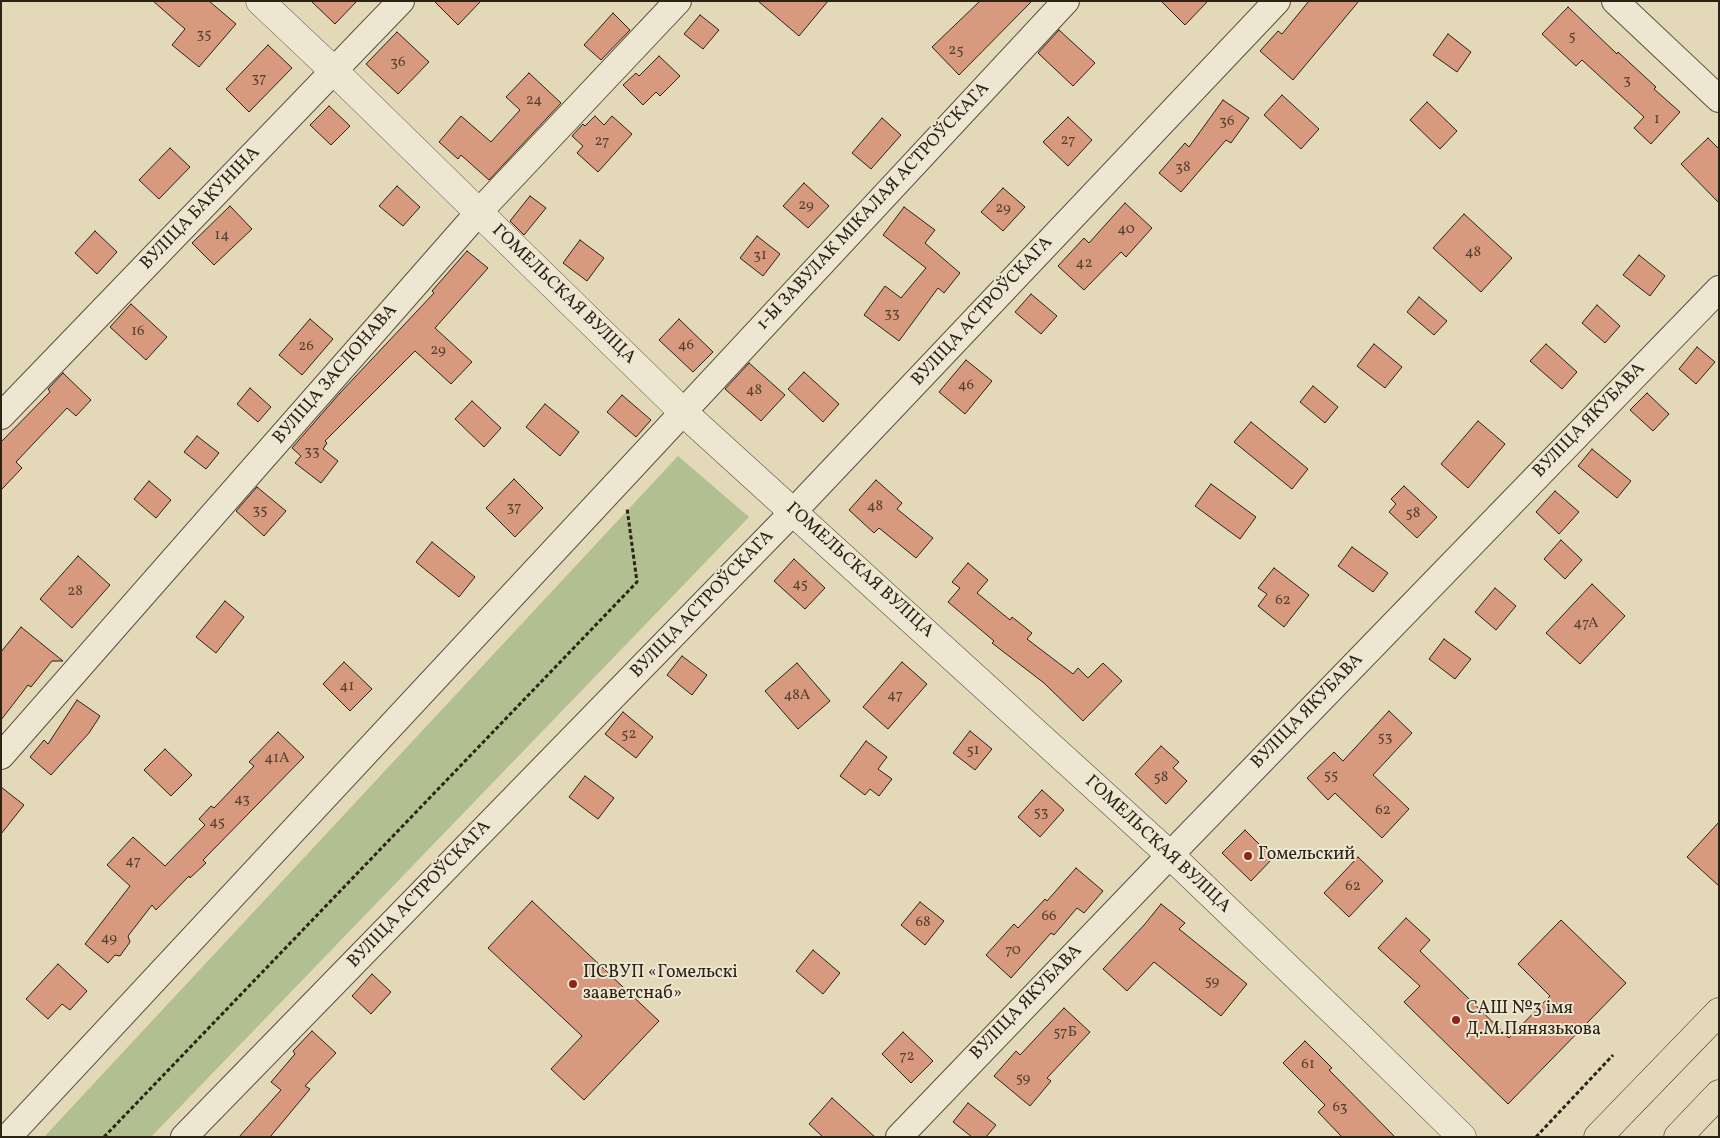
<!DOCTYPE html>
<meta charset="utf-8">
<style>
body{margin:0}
#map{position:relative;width:1720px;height:1138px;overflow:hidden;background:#e3d8b8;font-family:Vollkorn,serif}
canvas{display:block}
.frame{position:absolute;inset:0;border:2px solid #2c2216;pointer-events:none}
</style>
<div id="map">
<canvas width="1720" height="1138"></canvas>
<div class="frame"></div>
</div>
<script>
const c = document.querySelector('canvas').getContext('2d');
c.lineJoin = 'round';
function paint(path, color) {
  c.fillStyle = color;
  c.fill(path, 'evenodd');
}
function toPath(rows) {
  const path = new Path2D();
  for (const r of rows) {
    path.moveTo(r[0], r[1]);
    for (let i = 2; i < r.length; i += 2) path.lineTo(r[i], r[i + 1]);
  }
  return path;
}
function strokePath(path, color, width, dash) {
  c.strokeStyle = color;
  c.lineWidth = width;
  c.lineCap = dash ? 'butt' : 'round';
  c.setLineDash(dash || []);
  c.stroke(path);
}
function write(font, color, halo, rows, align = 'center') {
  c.font = font + ' Vollkorn,serif';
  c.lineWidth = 4;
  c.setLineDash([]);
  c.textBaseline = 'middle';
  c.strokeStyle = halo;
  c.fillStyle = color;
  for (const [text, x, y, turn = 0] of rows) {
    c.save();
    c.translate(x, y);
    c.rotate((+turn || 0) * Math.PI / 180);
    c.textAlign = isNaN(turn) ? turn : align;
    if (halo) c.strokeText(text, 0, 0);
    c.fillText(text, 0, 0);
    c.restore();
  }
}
paint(toPath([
 [678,456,749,517,151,1137,44,1137]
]), '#b2bf90');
const building = toPath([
 [153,1,209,1,236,24,199,67,172,45,185,29,153,1],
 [311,1,357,1,335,24,311,1],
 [434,1,481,1,458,25,434,1],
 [758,1,828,1,799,36,758,1],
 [980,1,1032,1,959,75,932,47,980,1],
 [1161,1,1208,1,1185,25,1161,1],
 [1309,1,1359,1,1293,80,1260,51,1278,31,1282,34,1309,1],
 [1568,7,1617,54,1618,52,1656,87,1654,89,1680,112,1651,144,1634,128,1644,117,1582,60,1576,66,1542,34,1568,7],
 [613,13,630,30,601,60,584,45,613,13],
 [700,15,719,30,703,49,684,34,700,15],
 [1059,30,1095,63,1073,86,1038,53,1059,30],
 [397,32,429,62,398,94,366,64,397,32],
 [1448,34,1471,52,1457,72,1433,55,1448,34],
 [268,45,292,68,249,112,226,89,268,45],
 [659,56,680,76,660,96,656,92,643,105,623,85,636,73,639,76,659,56],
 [529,73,561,103,489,180,461,155,458,159,439,142,461,116,491,142,520,110,506,97,529,73],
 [1282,95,1319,129,1301,149,1264,115,1282,95],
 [1223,100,1249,118,1231,143,1226,140,1181,192,1159,173,1185,143,1189,147,1223,100],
 [1427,102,1457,131,1440,149,1410,120,1427,102],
 [329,106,350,126,331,145,310,125,329,106],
 [595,116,604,125,612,116,632,134,598,172,577,153,583,146,572,136,583,124,585,126,595,116],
 [1068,117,1092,140,1068,166,1043,142,1068,117],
 [882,118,901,135,871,169,852,153,882,118],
 [1708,138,1719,149,1719,203,1681,164,1708,138],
 [170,148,190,167,159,199,139,180,170,148],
 [804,183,829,206,808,228,783,206,804,183],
 [397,186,420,207,403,226,379,206,397,186],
 [1003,188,1025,207,1003,231,981,212,1003,188],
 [530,196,546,208,524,235,510,221,530,196],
 [1125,203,1152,228,1126,257,1121,252,1084,290,1058,266,1084,238,1089,243,1125,203],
 [230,206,252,229,214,265,192,243,230,206],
 [904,207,935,230,925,243,960,273,944,293,938,288,899,341,864,315,885,286,901,298,926,268,883,235,904,207],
 [1464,214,1512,258,1481,292,1433,248,1464,214],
 [95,231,117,252,97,274,75,253,95,231],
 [757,236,780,254,763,276,740,258,757,236],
 [580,240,604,258,587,281,563,263,580,240],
 [467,251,488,268,435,328,472,362,451,384,415,351,325,441,327,443,323,449,338,461,321,483,295,463,301,456,292,448,340,393,434,293,432,291,467,251],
 [1639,255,1665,276,1650,296,1623,275,1639,255],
 [1031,294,1057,316,1041,334,1015,312,1031,294],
 [1419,297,1447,321,1434,335,1407,312,1419,297],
 [131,304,167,337,146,360,110,327,131,304],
 [1597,305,1620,326,1605,343,1582,323,1597,305],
 [310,319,333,339,302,375,279,355,310,319],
 [679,319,713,352,693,372,659,340,679,319],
 [1374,344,1402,367,1385,388,1357,366,1374,344],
 [1546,344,1577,372,1562,389,1530,361,1546,344],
 [1697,347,1715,362,1696,384,1679,369,1697,347],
 [966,360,992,381,965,414,939,392,966,360],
 [749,363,785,395,761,421,725,389,749,363],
 [804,372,839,404,823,422,788,389,804,372],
 [63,373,91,400,76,416,67,408,16,462,22,468,1,490,1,442,50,392,48,389,63,373],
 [1313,386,1338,407,1325,423,1300,402,1313,386],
 [250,388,271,407,258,422,237,404,250,388],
 [1647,393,1669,414,1653,431,1630,410,1647,393],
 [622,395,651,420,636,437,607,412,622,395],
 [472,401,501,428,484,447,455,419,472,401],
 [545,404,579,432,560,456,526,427,545,404],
 [1478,421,1505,444,1468,488,1441,464,1478,421],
 [1251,422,1308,469,1292,489,1234,442,1251,422],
 [197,436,219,453,206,469,184,452,197,436],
 [1592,449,1631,481,1617,498,1578,466,1592,449],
 [514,479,543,508,515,537,486,508,514,479],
 [876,480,902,503,897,509,933,538,916,558,879,528,874,533,849,510,876,480],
 [149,481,171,500,156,518,134,499,149,481],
 [1211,484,1256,517,1240,539,1195,506,1211,484],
 [1404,486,1437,517,1417,538,1389,512,1396,504,1391,499,1404,486],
 [257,487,286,511,264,536,236,511,257,487],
 [1555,491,1579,512,1559,534,1536,512,1555,491],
 [1561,540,1582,560,1565,579,1544,559,1561,540],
 [432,542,475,577,459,597,416,562,432,542],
 [1352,547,1388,573,1373,592,1338,566,1352,547],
 [78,556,110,585,72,628,40,599,78,556],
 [794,559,825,588,805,609,774,581,794,559],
 [968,563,988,580,977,593,1010,620,1012,617,1032,633,1027,639,1073,674,1078,668,1088,678,1103,663,1122,681,1083,721,1044,683,992,643,994,641,948,602,960,588,952,582,968,563],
 [1274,568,1309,595,1284,627,1258,606,1267,594,1258,588,1274,568],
 [1592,584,1625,616,1580,664,1546,633,1592,584],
 [1495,588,1516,606,1496,630,1475,612,1495,588],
 [225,601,244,617,216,653,196,637,225,601],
 [21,627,63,661,52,661,31,687,28,685,1,720,1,652,21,627],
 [1444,639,1471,659,1455,679,1429,659,1444,639],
 [682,656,707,675,692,695,667,675,682,656],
 [344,662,372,689,350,711,323,684,344,662],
 [902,662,927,684,888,729,863,707,902,662],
 [797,663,830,701,798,729,765,691,797,663],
 [77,700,100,716,89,733,51,775,30,757,44,740,48,744,77,700],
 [1389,711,1412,733,1373,775,1409,809,1382,838,1335,793,1328,800,1307,778,1334,752,1343,761,1389,711],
 [623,712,653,737,636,758,605,734,623,712],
 [970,731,992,749,975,770,953,753,970,731],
 [278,732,304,757,203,860,206,863,190,878,189,876,156,910,152,905,128,936,130,942,120,956,115,955,108,963,85,944,130,886,107,865,133,837,165,866,205,825,199,819,211,806,214,808,254,766,249,762,278,732],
 [866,741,887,757,878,769,892,779,879,796,870,789,865,795,840,776,866,741],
 [1161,746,1179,762,1173,768,1187,781,1166,804,1135,774,1161,746],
 [165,749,192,775,171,796,144,770,165,749],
 [585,776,614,798,598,819,569,797,585,776],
 [1,787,24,805,1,834,1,787],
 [1042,790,1064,810,1040,837,1018,817,1042,790],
 [1719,822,1719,886,1687,857,1719,822],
 [1245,830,1273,858,1251,881,1222,853,1245,830],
 [1358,857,1383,881,1349,917,1324,893,1358,857],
 [1076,868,1103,891,1084,913,1077,908,1054,935,1051,933,1011,978,986,955,1014,924,1018,928,1045,899,1047,901,1076,868],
 [532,901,659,1021,584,1100,551,1069,582,1036,488,948,532,901],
 [920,902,944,921,925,945,901,925,920,902],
 [1161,904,1185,923,1179,929,1247,984,1221,1016,1154,962,1127,991,1103,969,1145,924,1161,904],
 [1406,918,1430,940,1420,951,1509,1038,1550,996,1518,964,1561,920,1626,983,1508,1104,1404,1002,1420,986,1378,948,1406,918],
 [813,950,840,973,823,994,796,971,813,950],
 [58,964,87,991,70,1010,62,1004,48,1019,26,999,58,964],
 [372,974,391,992,371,1014,352,996,372,974],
 [1064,1008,1090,1032,1047,1078,1051,1081,1030,1106,994,1076,1016,1051,1020,1055,1064,1008],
 [312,1031,336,1053,305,1086,310,1089,270,1137,239,1137,281,1090,271,1082,295,1054,293,1051,312,1031],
 [903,1032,933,1061,911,1083,882,1054,903,1032],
 [1305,1041,1332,1068,1329,1070,1395,1137,1342,1137,1318,1112,1325,1105,1283,1063,1305,1041],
 [832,1098,875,1137,823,1137,809,1124,832,1098],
 [968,1103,996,1125,986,1137,972,1137,953,1122,968,1103]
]);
paint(building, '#d89a7f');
strokePath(building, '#2c2216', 1);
const minor = toPath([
 [1615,1,1719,99],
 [1,416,401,1],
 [1,756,478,213,678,1],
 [8,1137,1066,1],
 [184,1137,793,512,1277,1],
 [899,1137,1170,855,1719,289]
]);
const tertiary = toPath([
 [260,1,334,71,683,412,1170,855,1361,1038,1462,1137]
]);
const primary = toPath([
 [1598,1137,1719,1012],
 [1678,1137,1719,1094]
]);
strokePath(minor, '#5a503e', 28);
strokePath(tertiary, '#5a503e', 29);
strokePath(primary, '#2c2216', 29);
strokePath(toPath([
 [104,1137,637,582,627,508],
 [1536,1137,1613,1055]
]), '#2c2216', 3, [4, 2.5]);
strokePath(minor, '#ede6d1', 26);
strokePath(tertiary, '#ede6d1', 28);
strokePath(primary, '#e3d8b8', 28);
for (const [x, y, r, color] of [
 [1248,856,5,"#8f2418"],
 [573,984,5,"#8f2418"],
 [1456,1020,5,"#8f2418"]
]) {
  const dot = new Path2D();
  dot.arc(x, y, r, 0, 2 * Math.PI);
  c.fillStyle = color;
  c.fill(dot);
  strokePath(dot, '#ede6d1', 2);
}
write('15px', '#574030', null, [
 ["35",204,35],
 ["5",1572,37],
 ["25",956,51],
 ["36",398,63],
 ["37",259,79],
 ["3",1627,81],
 ["24",534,101],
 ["1",1657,120],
 ["36",1227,122],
 ["27",1068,141],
 ["27",602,142],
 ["38",1183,168],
 ["29",806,206],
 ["29",1003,209],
 ["40",1126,230],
 ["14",222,236],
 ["48",1473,253],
 ["31",760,256],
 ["42",1084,264],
 ["33",892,314],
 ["16",138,332],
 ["46",686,346],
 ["26",306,347],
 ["29",438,351],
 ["46",966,386],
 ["48",754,391],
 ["33",312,452],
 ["48",875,507],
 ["37",514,508],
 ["35",260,511],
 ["58",1413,514],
 ["45",800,585],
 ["28",75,592],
 ["62",1283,601],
 ["47А",1586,624],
 ["41",347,687],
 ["48А",797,696],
 ["47",895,696],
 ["52",629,735],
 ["53",1385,738],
 ["51",973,751],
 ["41А",277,759],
 ["55",1331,776],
 ["58",1161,778],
 ["43",242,800],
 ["62",1383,811],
 ["53",1041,813],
 ["45",217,823],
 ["47",133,862],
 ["62",1353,887],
 ["66",1049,917],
 ["68",923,923],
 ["49",109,939],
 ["70",1013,951],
 ["59",1212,982],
 ["57Б",1065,1033],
 ["72",907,1057],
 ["61",1308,1065],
 ["59",1023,1079],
 ["63",1340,1108]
]);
write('18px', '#2c2216', '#ede6d1', [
 ["1-Ы ЗАВУЛАК МІКАЛАЯ АСТРОЎСКАГА",874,207,-47],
 ["ВУЛІЦА БАКУНІНА",201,209,-46],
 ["ГОМЕЛЬСКАЯ ВУЛІЦА",563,295,44],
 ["ВУЛІЦА АСТРОЎСКАГА",983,312,-47],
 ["ВУЛІЦА ЗАСЛОНАВА",336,375,-49],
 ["ВУЛІЦА ЯКУБАВА",1590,421,-46],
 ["ГОМЕЛЬСКАЯ ВУЛІЦА",859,571,42],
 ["ВУЛІЦА АСТРОЎСКАГА",703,605,-46],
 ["ВУЛІЦА ЯКУБАВА",1308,712,-46],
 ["ГОМЕЛЬСКАЯ ВУЛІЦА",1157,845,43],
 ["ВУЛІЦА АСТРОЎСКАГА",420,895,-46],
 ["ВУЛІЦА ЯКУБАВА",1027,1003,-46]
]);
write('18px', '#2c2216', '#ede6d1', [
 ["Гомельский",1258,856],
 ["ПСВУП «Гомельскі",583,974],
 ["зааветснаб»",583,995],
 ["САШ №3 імя",1466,1010],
 ["Д.М.Пянязькова",1466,1031]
], 'left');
</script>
